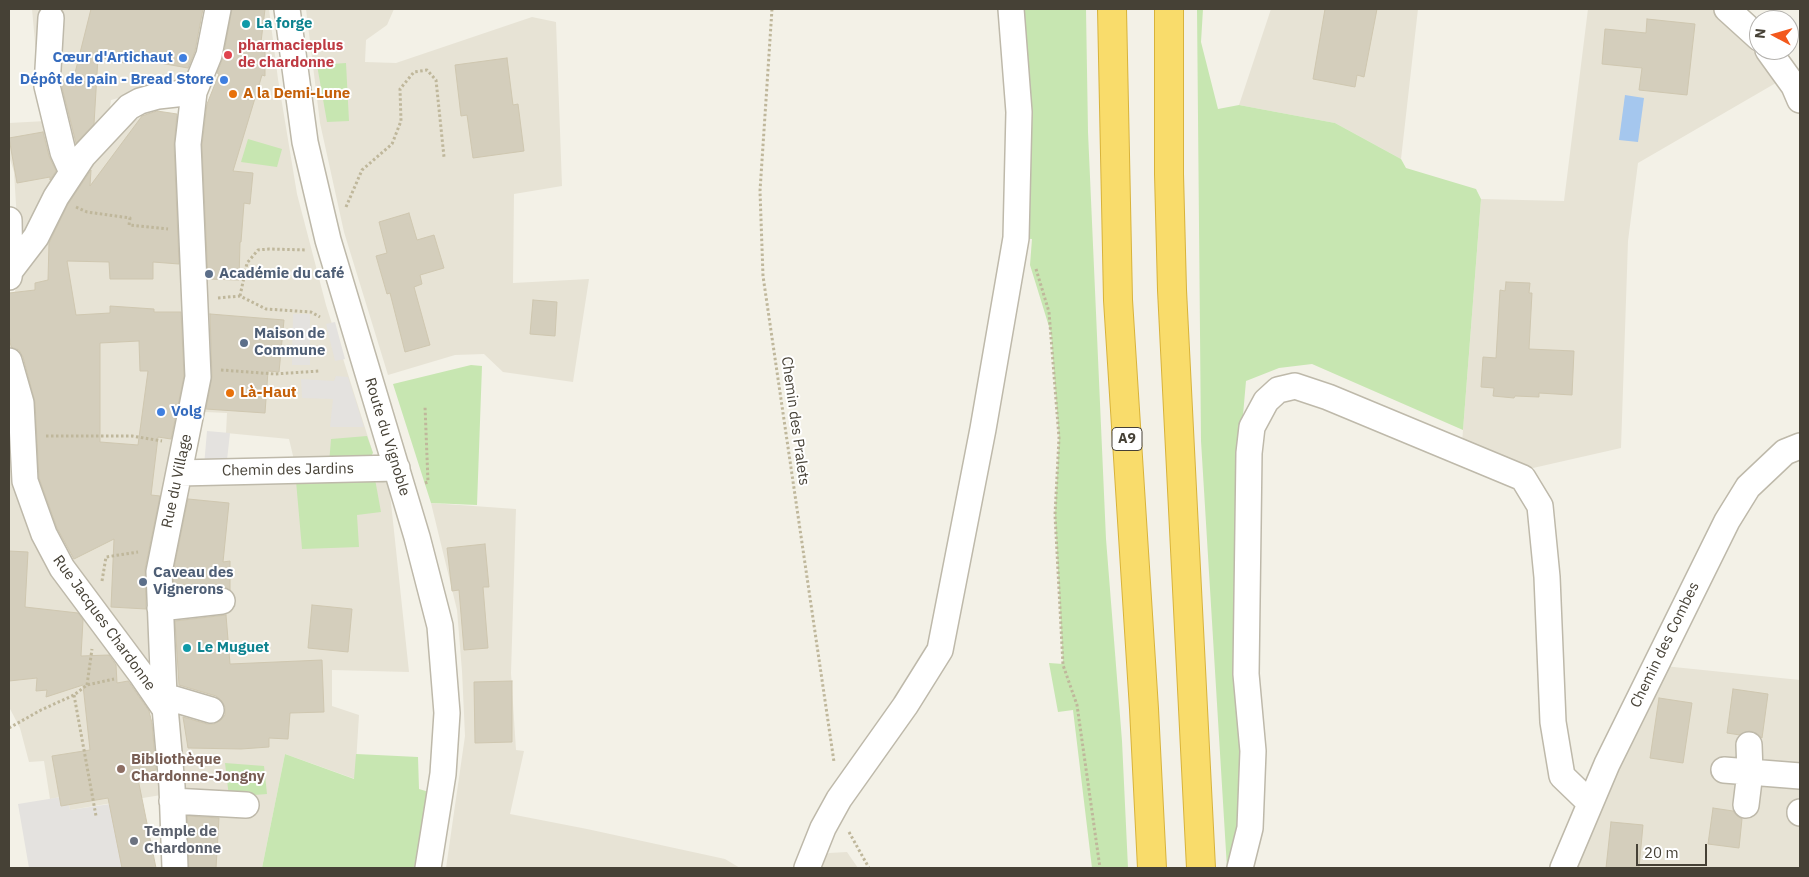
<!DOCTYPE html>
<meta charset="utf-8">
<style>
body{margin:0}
#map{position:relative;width:1809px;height:877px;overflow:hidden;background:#f3f1e7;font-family:"IBM Plex Sans",sans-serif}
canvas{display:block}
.frame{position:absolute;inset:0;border:10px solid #464136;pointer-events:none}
.north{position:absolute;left:1749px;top:10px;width:50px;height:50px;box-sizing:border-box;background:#fff;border:1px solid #b5b3af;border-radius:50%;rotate:276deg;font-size:14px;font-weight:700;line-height:20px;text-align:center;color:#464136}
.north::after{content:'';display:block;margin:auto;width:18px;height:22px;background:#f3591d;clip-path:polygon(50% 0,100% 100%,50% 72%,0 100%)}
.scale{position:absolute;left:1636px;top:844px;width:71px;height:22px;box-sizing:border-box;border:2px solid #464136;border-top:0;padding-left:6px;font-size:15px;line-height:18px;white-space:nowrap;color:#464136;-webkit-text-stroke:4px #fff;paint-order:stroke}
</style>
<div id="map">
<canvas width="1809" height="877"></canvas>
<div class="frame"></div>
<div class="north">N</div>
<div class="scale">20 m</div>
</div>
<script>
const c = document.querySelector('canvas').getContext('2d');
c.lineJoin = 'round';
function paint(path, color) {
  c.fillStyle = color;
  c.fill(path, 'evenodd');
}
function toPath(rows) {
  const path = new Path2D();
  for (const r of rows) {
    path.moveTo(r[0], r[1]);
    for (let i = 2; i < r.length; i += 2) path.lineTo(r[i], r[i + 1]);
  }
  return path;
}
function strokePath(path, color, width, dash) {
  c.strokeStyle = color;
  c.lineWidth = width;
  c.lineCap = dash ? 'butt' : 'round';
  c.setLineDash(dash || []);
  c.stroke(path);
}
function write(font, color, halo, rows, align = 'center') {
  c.font = font + ' "IBM Plex Sans",sans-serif';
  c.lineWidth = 4;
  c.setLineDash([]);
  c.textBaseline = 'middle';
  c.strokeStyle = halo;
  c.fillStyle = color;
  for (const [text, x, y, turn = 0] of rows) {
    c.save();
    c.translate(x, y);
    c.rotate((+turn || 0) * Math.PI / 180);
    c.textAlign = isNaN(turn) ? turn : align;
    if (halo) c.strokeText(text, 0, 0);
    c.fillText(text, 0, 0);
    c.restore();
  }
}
paint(toPath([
 [32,9,203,9,192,69,185,84,155,88,111,100,108,121,28,234,19,229,17,221,14,172,9,156,9,123,46,121,39,86],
 [230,9,269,9,278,79,297,194,326,305,373,453,295,464,289,439,226,433,227,413,205,412,202,293,194,142,203,114,221,69],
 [306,9,394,9,387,25,366,40,365,62,396,63,532,17,556,22,562,186,514,194,513,283,589,279,573,382,503,372,484,354,455,355,388,375,344,232,320,123],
 [1271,9,1418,9,1401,159,1335,123,1239,105],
 [1588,9,1718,9,1754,44,1781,80,1638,163,1628,241,1621,448,1533,468,1462,443,1481,199,1564,201],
 [148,112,180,116,191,376,149,553,148,668,135,653,51,531,37,475,17,359,13,296,34,243,102,142],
 [9,382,21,494,30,534,85,611,109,641,149,709,156,746,161,795,70,810,67,796,50,799,44,761,29,762,20,728,9,707],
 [375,479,389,484,409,672,332,670,332,706,359,715,355,779,285,754,262,868,185,868,185,803,170,603,185,488,200,483],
 [431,503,516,509,511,673,516,750,524,751,510,814,587,829,725,859,740,868,446,868,465,736,462,671,457,610],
 [1664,666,1800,680,1800,868,1569,868],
 [847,852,858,868,814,868,818,860,829,853]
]), '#e7e3d5');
paint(toPath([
 [1011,9,1086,9,1088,132,1106,539,1122,741,1128,868,1092,868,1073,710,1058,712,1049,663,1063,664,1055,515,1059,438,1051,333,1030,265,1032,239,1016,238],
 [1197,9,1203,9,1201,42,1218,109,1239,105,1335,123,1401,159,1406,168,1476,189,1481,199,1463,430,1312,364,1279,368,1246,381,1241,438,1243,771,1234,868,1227,868,1201,441],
 [346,63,349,121,327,122,317,65],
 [248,139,282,149,277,167,241,162],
 [471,365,482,366,477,505,431,503,393,384],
 [367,436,373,453,366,463,329,464,331,439],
 [375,479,381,512,357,515,359,547,302,549,296,481],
 [285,754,354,779,356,754,418,757,419,789,429,792,414,868,262,868],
 [225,763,264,766,267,794,229,797]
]), '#c7e6b1');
paint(toPath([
 [293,314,310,314,310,365,292,365],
 [335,322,345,359,335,361,326,324],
 [336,376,348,377,364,427,330,427,333,399,302,398,301,379,334,381],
 [207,431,230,433,227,460,204,466],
 [67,796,70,810,110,804,123,868,29,868,18,804]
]), '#e4e2df');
paint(toPath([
 [1625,95,1644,98,1638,142,1619,140]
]), '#a5c7ee');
const building = toPath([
 [91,9,203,9,195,51,188,68,126,57,125,63,98,57,94,124,76,143,62,87,63,81,73,81,91,9],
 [232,9,265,9,261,42,265,42,265,76,262,75,233,171,253,173,250,204,244,203,241,242,240,242,239,280,208,279,202,145,207,104,219,74,217,73,223,58,232,9],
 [1325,9,1377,9,1364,77,1357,75,1355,87,1313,79,1325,9],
 [1647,19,1695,24,1687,95,1639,90,1642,68,1602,64,1605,29,1646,33,1647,19],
 [507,58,513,105,518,104,524,151,473,158,467,115,461,116,455,65,507,58],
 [157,111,177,114,174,145,179,264,153,262,153,279,110,279,109,262,67,261,76,315,110,313,110,306,154,309,154,312,181,312,184,376,171,439,158,437,151,495,160,496,145,569,146,609,111,607,114,539,74,559,57,528,39,478,35,402,23,357,19,350,11,347,9,335,9,293,35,290,35,283,48,280,49,243,68,204,91,170,90,186,142,116,157,111],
 [139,341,140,371,148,371,138,445,100,442,100,343,139,341],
 [43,132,49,156,56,171,50,180,50,177,17,183,9,138,43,132],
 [409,213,417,240,434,235,444,268,420,275,422,284,414,287,430,345,405,352,390,293,387,294,376,256,387,253,379,222,409,213],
 [1506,282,1530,283,1529,293,1532,293,1529,349,1574,351,1572,395,1539,393,1539,397,1515,396,1514,398,1493,396,1494,388,1481,387,1483,357,1496,358,1500,290,1505,291,1506,282],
 [533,300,557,302,555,336,530,334,533,300],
 [210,314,284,320,279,372,268,371,265,413,206,409,212,377,210,314],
 [188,499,229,503,223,562,230,561,230,590,220,587,174,592,173,573,188,499],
 [485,544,489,587,483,587,488,648,464,650,459,590,452,591,447,548,485,544],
 [9,551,28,552,25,607,78,613,83,620,81,656,109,655,116,665,117,683,128,681,149,711,152,723,156,770,137,774,156,868,122,868,108,798,61,806,52,756,90,750,83,685,46,697,47,690,36,691,37,678,9,681,9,551],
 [312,605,352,609,348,652,308,648,312,605],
 [226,615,230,664,322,660,324,712,290,713,288,739,269,738,269,747,241,749,188,748,183,717,207,724,214,724,221,720,225,715,225,707,222,701,216,696,179,685,175,621,226,615],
 [512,681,512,742,475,743,474,682,512,681],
 [1733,689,1768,694,1762,738,1756,733,1749,731,1740,735,1727,733,1733,689],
 [1659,698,1692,703,1683,763,1650,758,1659,698],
 [1713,808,1733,811,1737,816,1742,819,1739,848,1708,844,1713,808],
 [187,816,219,818,216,868,189,868,187,816],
 [1611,822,1643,825,1639,868,1606,868,1611,822]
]);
paint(building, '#d4cebc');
strokePath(building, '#cfc7b0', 1);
const minor = toPath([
 [287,9,305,142,328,240,417,537,440,626,447,713,443,774,428,868],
 [1727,9,1759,38],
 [51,18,47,86,63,152,72,172],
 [1768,50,1794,86,1800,100],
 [9,220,10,271,9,277],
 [10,271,36,237,56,197,83,156,129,107,140,101,158,96,194,92],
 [9,361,21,403,25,481,44,534,62,568,141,674,165,709],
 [179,473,397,468],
 [160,608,222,601],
 [164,696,211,710],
 [1724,770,1800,776],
 [172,801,246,805],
 [1746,805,1750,772,1749,745],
 [1800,813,1800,812],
 [175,868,172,786,164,696,159,572,198,377,188,144,194,92,209,55,218,9],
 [807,868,823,828,839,799,905,706,940,650,983,429,1016,238,1019,112,1011,9],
 [1240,868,1250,828,1253,751,1246,674,1249,453,1252,427,1266,401,1278,390,1295,386,1328,397,1523,478,1540,506,1547,577,1553,722,1562,776,1590,803],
 [1563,868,1607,764,1727,521,1748,487,1785,452,1800,446]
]);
const highway = toPath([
 [1112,9,1118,300,1144,709,1152,868],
 [1169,9,1169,174,1172,290,1201,868]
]);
strokePath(minor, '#beb9aa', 28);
strokePath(highway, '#d8b33b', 30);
strokePath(toPath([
 [772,9,760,191,763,276,834,762],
 [76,207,87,212,130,218,129,225,168,229],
 [346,207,362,170,392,144,401,121,400,89,414,72,427,70,436,80,444,157],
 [1036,269,1049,312,1059,438,1055,515,1063,665,1077,705,1100,868],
 [240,296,247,263,258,250,269,249,307,250],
 [218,298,240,296,266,309,311,312,320,317],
 [221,370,275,374,320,371],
 [46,436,132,436,162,441],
 [425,483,428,482,425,406],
 [102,581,106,557,138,552],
 [87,685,92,649],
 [74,695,96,816],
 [9,728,41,710,74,695,87,685,114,679],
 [849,832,869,868]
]), '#bfb79b', 3, [2.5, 2.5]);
strokePath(minor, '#fff', 25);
strokePath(highway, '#f9dc6b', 28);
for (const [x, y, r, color] of [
 [246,24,5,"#0f9aa8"],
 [228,55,5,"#e0444e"],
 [183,58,5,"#3f7fe0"],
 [224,80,5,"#3f7fe0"],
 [233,94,5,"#e8710a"],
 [209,274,5,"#5c6f8a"],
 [244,343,5,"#5c6f8a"],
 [230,393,5,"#e8710a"],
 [161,412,5,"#3f7fe0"],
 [143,582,5,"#5c6f8a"],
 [187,648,5,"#0f9aa8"],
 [121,769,5,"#8d6e63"],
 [134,841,5,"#6b7280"]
]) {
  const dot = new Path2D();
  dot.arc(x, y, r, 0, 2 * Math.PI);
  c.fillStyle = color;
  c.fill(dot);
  strokePath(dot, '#fff', 2);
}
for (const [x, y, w] of [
 [1127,439,30]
]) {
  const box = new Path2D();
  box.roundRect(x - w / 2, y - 11.5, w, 23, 4);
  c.fillStyle = '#fff';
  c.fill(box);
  strokePath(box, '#464136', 1);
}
write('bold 14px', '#464136', null, [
 ["A9",1127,439]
]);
write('bold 15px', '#0d838f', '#fff', [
 ["La forge",256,24],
 ["Le Muguet",197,648]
], 'left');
write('bold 15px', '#be3a42', '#fff', [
 ["pharmacieplus",238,46],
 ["de chardonne",238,63]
], 'left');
write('bold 15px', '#366cbe', '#fff', [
 ["Cœur d'Artichaut",173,58],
 ["Dépôt de pain - Bread Store",214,80],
 ["Volg",171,412,"left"]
], 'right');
write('bold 15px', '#c56008', '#fff', [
 ["A la Demi-Lune",243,94],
 ["Là-Haut",240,393]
], 'left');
write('bold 15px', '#4e5e75', '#fff', [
 ["Académie du café",219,274],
 ["Maison de",254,334],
 ["Commune",254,351],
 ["Caveau des",153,573],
 ["Vignerons",153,590]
], 'left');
write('15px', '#464136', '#fff', [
 ["Chemin des Pralets",795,421,82],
 ["Route du Vignoble",387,437,73],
 ["Chemin des Jardins",288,470,-1],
 ["Rue du Village",177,481,-78],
 ["Rue Jacques Chardonne",104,623,54],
 ["Chemin des Combes",1665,645,-64]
]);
write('bold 15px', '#785e54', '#fff', [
 ["Bibliothèque",131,760],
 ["Chardonne-Jongny",131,777]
], 'left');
write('bold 15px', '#5b616d', '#fff', [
 ["Temple de",144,832],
 ["Chardonne",144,849]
], 'left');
</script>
